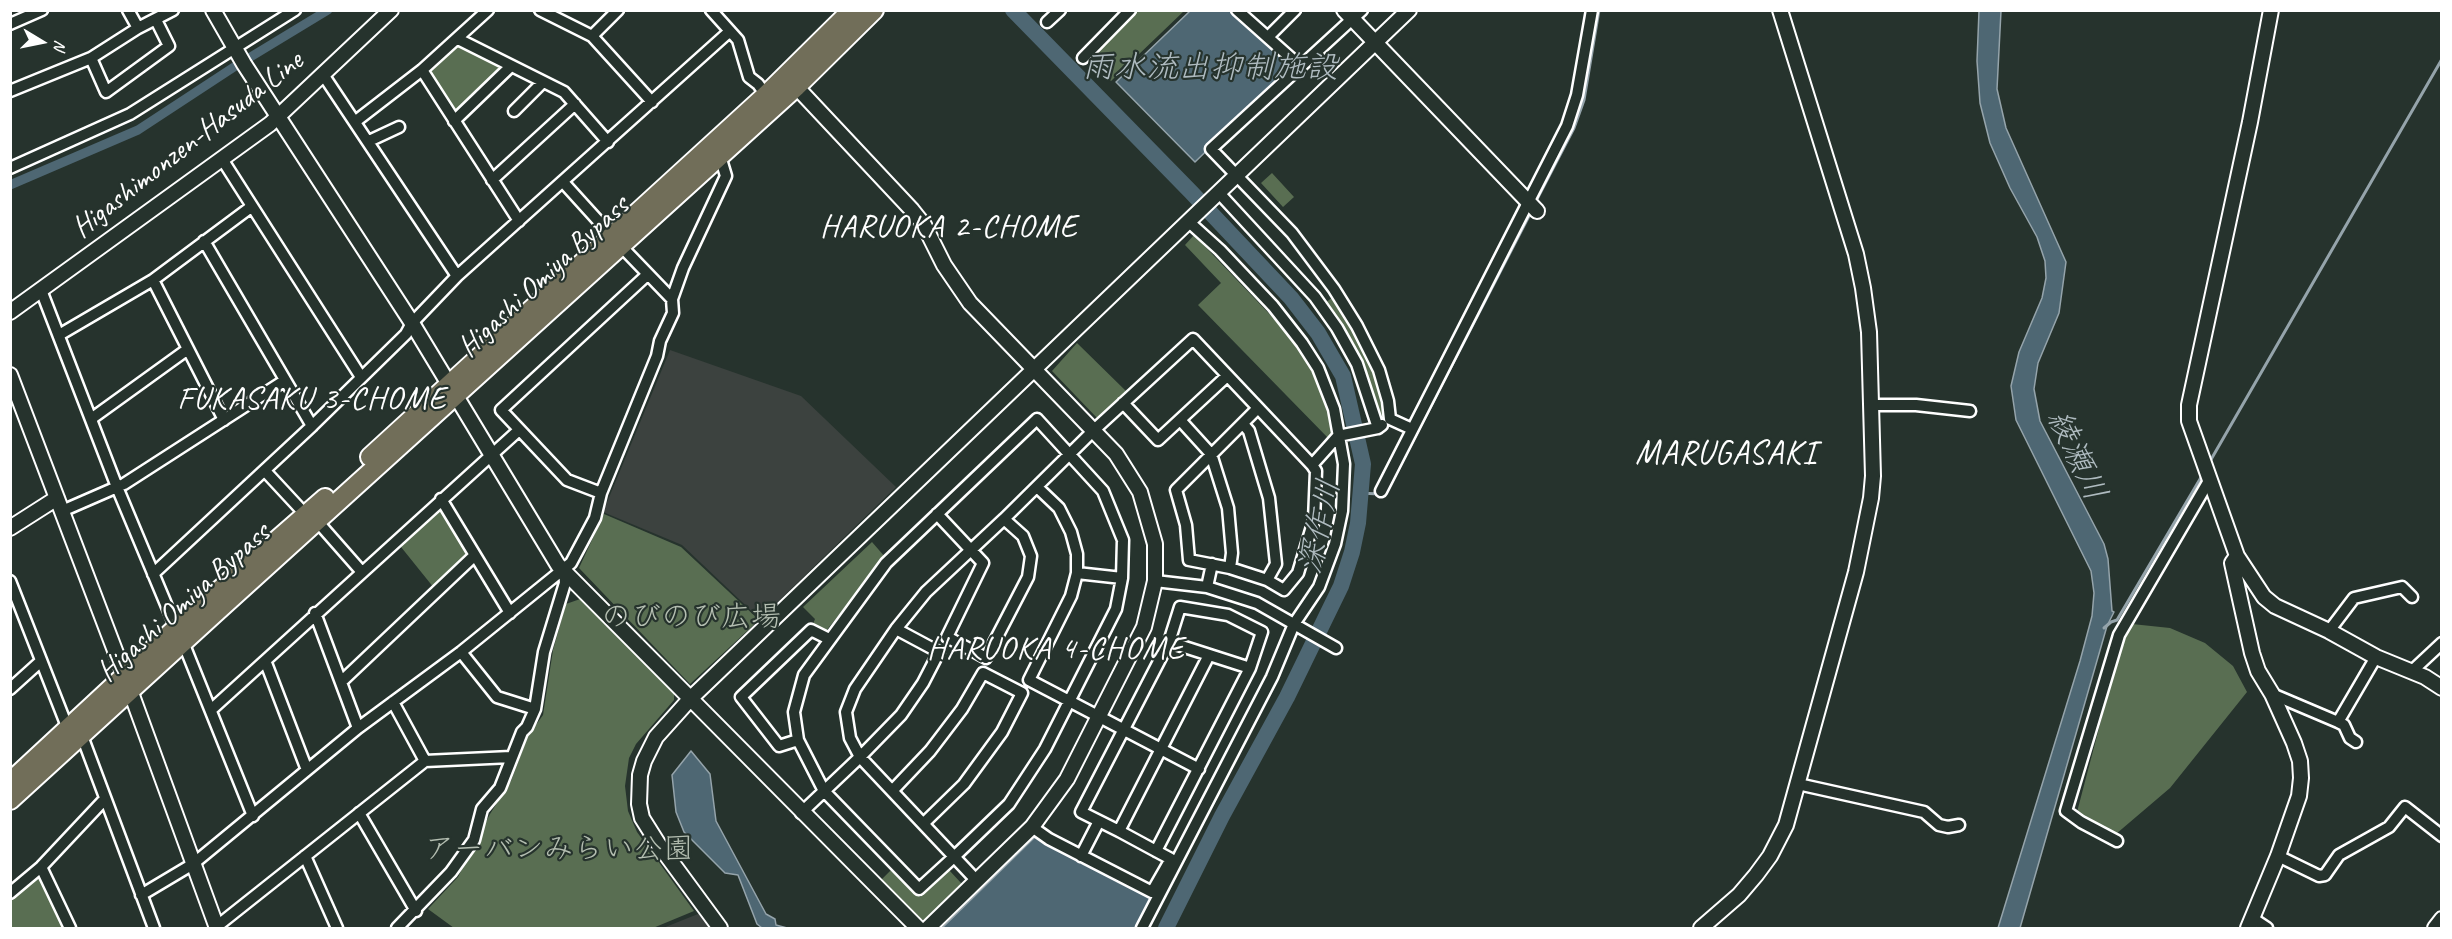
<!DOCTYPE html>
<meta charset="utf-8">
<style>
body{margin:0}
#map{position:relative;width:2452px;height:939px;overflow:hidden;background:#26332d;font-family:Caveat,sans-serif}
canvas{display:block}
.frame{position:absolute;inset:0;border:12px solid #fff;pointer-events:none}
.north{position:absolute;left:12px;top:12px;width:60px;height:60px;-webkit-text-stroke:4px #26332d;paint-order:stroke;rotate:100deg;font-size:16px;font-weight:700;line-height:24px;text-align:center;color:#fff}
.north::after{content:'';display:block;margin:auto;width:21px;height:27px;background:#fff;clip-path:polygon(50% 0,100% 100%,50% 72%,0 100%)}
</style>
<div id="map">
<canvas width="2452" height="939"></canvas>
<div class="frame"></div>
<div class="north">N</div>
</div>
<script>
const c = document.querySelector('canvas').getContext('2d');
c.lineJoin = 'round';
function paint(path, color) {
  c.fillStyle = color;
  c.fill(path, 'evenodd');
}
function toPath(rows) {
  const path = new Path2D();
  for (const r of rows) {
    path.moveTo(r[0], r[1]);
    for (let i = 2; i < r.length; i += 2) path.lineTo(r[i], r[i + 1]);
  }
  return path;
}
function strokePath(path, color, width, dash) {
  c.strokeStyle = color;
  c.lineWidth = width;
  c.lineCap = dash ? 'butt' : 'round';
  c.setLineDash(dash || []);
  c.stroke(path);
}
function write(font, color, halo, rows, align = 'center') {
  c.font = font + ' Caveat,"Klee One",sans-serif';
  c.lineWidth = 4.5;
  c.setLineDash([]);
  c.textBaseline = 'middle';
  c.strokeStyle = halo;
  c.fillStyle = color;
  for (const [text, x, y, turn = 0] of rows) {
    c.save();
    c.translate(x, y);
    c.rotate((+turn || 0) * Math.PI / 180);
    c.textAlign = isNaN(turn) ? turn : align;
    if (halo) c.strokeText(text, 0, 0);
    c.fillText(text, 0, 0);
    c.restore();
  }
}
paint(toPath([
 [670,350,801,396,896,487,760,619,682,545,603,512],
 [703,912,714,928,663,928]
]), '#3c423f');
paint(toPath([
 [1138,11,1184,11,1111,81,1090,58],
 [456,46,503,66,457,114,454,114,429,75,430,71],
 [1272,173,1294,197,1283,207,1261,183],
 [1194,235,1300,346,1319,383,1329,410,1334,435,1330,440,1198,305,1221,283,1185,245],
 [1333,297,1352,327,1376,376,1386,417,1380,422,1325,303],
 [1077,343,1128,393,1099,420,1052,371],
 [440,503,468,556,434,588,397,542],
 [604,514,681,547,759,620,690,684,579,568],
 [872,542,885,557,826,631,813,624,815,619,803,607],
 [583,598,674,692,674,700,636,744,629,758,625,786,628,811,637,832,694,911,653,928,454,928,428,909,458,877,490,814,511,781,528,736,543,715,553,650,566,604],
 [2132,624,2170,628,2205,643,2233,666,2247,692,2170,788,2116,834,2077,812,2119,652],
 [893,868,920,897,949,870,962,884,925,920,915,919,880,881],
 [40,874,66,928,11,928,10,899]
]), '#596e52');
const water = toPath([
 [1190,11,1231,11,1293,67,1195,162,1116,82,1190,11],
 [1979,11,2001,11,1997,89,2006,128,2066,262,2059,313,2038,363,2034,389,2040,421,2104,544,2108,559,2112,611,2114,612,2107,626,2020,928,1998,928,2080,661,2092,616,2094,593,2091,571,2016,420,2011,386,2019,352,2042,298,2046,278,2045,261,2037,237,2010,188,1990,143,1980,103,1977,61,1979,11],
 [691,751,710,774,716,821,766,914,775,919,776,925,787,928,762,928,757,924,738,875,725,873,684,832,676,812,672,775,691,751],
 [1036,836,1153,897,1136,928,942,928,1036,836]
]);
paint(water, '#4e6773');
strokePath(water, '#95a4ab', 1.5);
strokePath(toPath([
 [1535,203,1574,128,1584,100,1599,10],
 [2209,463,2442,59],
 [1387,491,1531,212],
 [1360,493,1379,494],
 [2104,628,2111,622,2117,620,2203,474]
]), '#95a4ab', 3);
strokePath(toPath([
 [10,185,138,130,234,67,328,10]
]), '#4e6773', 9);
strokePath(toPath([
 [1013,10,1191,192,1291,298,1318,333,1343,376,1363,464,1358,523,1352,552,1341,586,1287,697,1222,816,1166,928]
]), '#4e6773', 16);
const street = toPath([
 [128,10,138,28],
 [540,10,592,36,652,102],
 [711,10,738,40,749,77,758,84,766,95],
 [1237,10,1301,67],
 [1362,10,1211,149,1292,233,1334,289,1357,326,1379,370,1388,401,1390,419],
 [1047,22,1060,10],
 [10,24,42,10],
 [592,36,618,10],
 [1268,37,1295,10],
 [458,39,564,92,608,142],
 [91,58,106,92,169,46,156,20],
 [1083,58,1130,10],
 [422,70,519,221],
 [324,76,457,276],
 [10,91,91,58,138,28,173,10],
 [514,111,543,82],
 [356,121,422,70,488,10],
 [454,121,511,66],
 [369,141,399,127],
 [222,159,361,377],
 [10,168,130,114,295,10],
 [492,180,575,104],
 [563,182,611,235],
 [1219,193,1315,297,1337,328,1357,364,1378,428],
 [204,241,312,426],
 [620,245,672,299],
 [153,280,224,420],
 [41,290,117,487,176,628],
 [59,335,153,280,251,207],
 [1123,403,1158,440,1227,376],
 [1871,405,1916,405,1970,411],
 [91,419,188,349],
 [1037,419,1103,491,1123,540,1122,578,1116,609,1045,749,1009,804,955,856,919,889,824,791,798,740,794,712,804,675,886,563,1037,419],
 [1390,419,1412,429],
 [1181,421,1211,454,1228,508,1232,553,1230,568],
 [1243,424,1249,431,1269,498,1276,564,1267,580],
 [1338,436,1378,428,1382,425],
 [1312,465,1338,436],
 [266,472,305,514],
 [1037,487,1059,508,1071,532,1077,554,1077,573,1071,596,1029,680,1199,769],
 [1381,491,1567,126,1577,95,1592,10],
 [601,493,567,480,501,410,647,275],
 [441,499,510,613],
 [62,511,124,484,284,381],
 [937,514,983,563,947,637,986,658,1028,577,1031,556,1023,536,1004,519],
 [317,521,361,571],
 [1077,573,1122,578],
 [153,574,312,426,406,334,412,323,457,276,730,31],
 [10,581,68,729],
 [1155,581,1207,587,1257,603,1336,648],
 [1207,587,1212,564],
 [315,613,358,728],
 [2329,631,2354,598,2402,587,2412,597],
 [183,642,253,816],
 [1169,642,1250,668],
 [461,652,497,697,535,709],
 [266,663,307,770],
 [2411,672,2442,643],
 [342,681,474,556],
 [10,689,41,661],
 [2272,694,2338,722,2344,725,2350,738,2356,742],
 [393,702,425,761],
 [212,709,519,430],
 [2338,722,2376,657],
 [82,736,154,928],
 [798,740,779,746,741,697,811,630,829,639],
 [1798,784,1924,812,1939,825,1948,827,1959,825],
 [893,790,930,751,962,709,983,673,1022,693,1002,732,964,784,924,823],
 [359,813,416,911],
 [801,813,860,757,901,715,923,683,939,652,896,629],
 [1032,827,1049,839,1152,892,1171,859,1156,851,1119,831,1081,812,1169,642,1180,607,1228,615,1262,632,1250,668,1156,851],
 [1119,831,1209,655],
 [2117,841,2081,822,2066,811,2119,635,2210,479],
 [305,856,337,928],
 [1081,856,1099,821],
 [2278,856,2319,876,2325,875,2339,855,2389,827,2405,807,2442,836],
 [41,867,70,928],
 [977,881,860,757,850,738,846,712,855,689,896,629,926,592,1004,519,1094,430,1193,339,1312,465,1316,471,1314,520,1298,573,1284,590,1267,580,1230,568,1189,560,1186,525,1176,490,1258,408],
 [10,893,41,867,104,800],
 [141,895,193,864,358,728,461,652,571,563,595,518,601,493,657,356,660,341,673,313,672,299,683,268,726,176,720,156],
 [2252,918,2267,928],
 [216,927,425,761,511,757],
 [397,928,451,872,474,840,482,809,500,788,522,732,527,727,535,709,544,652,565,583,564,569],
 [1142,928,1272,677,1294,624,1319,587,1335,544,1342,511,1344,464,1334,409,1318,368,1302,343,1273,306,1220,250,1189,222]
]);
const secondary = toPath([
 [213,10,244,64,412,323,558,565,918,928],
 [1344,10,1537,211],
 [2271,10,2250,122,2189,405,2189,421,2237,556,2264,597,2275,606,2329,631,2376,657,2425,677,2442,688],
 [790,80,912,210,924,225,944,265,970,303,1116,454,1140,492,1155,544,1155,581,1144,627,1067,779,1032,827,928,928],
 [10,312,270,124,391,10],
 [10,375,130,690,217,928],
 [10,528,57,498],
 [2237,556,2232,563,2252,653,2258,671,2272,694,2294,743,2300,761,2301,778,2299,796,2278,856,2248,928],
 [720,928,659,845,642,818,639,804,640,775,644,761,656,737,691,698,1409,10],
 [1701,928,1739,895,1756,875,1770,856,1786,825,1856,572,1871,498,1873,476,1869,332,1863,288,1856,254,1780,10],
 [2435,928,2442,919]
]);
const highway = toPath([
 [370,457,766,95,852,10],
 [10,782,176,628,325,498],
 [10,800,216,612,796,87,874,10]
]);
strokePath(street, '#fff', 15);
strokePath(secondary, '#fff', 18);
strokePath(highway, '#fff', 22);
strokePath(street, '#26332d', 10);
strokePath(secondary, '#26332d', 14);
strokePath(highway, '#716e59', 18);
write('30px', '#fff', '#26332d', [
 ["Higashimonzen-Hasuda Line",188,145,-38],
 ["Higashi Omiya Bypass",544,277,-43],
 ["Higashi Omiya Bypass",184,603,-42]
]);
write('30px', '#b4beb1', '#26332d', [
 ["のびのび広場",691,618],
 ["アーバンみらい公園",559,850]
]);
write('italic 32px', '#afbbc0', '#26332d', [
 ["雨水流出抑制施設",1210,69],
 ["綾瀬川",2076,456,65],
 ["深作川",1321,527,-78]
]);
c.letterSpacing = '1.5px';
write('32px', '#fff', '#26332d', [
 ["HARUOKA 2-CHOME",949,228],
 ["FUKASAKU 3-CHOME",312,400],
 ["HARUOKA 4-CHOME",1056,650]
]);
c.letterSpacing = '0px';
c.letterSpacing = '1.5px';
write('33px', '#fff', '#26332d', [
 ["MARUGASAKI",1726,454]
]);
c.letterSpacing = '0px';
</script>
